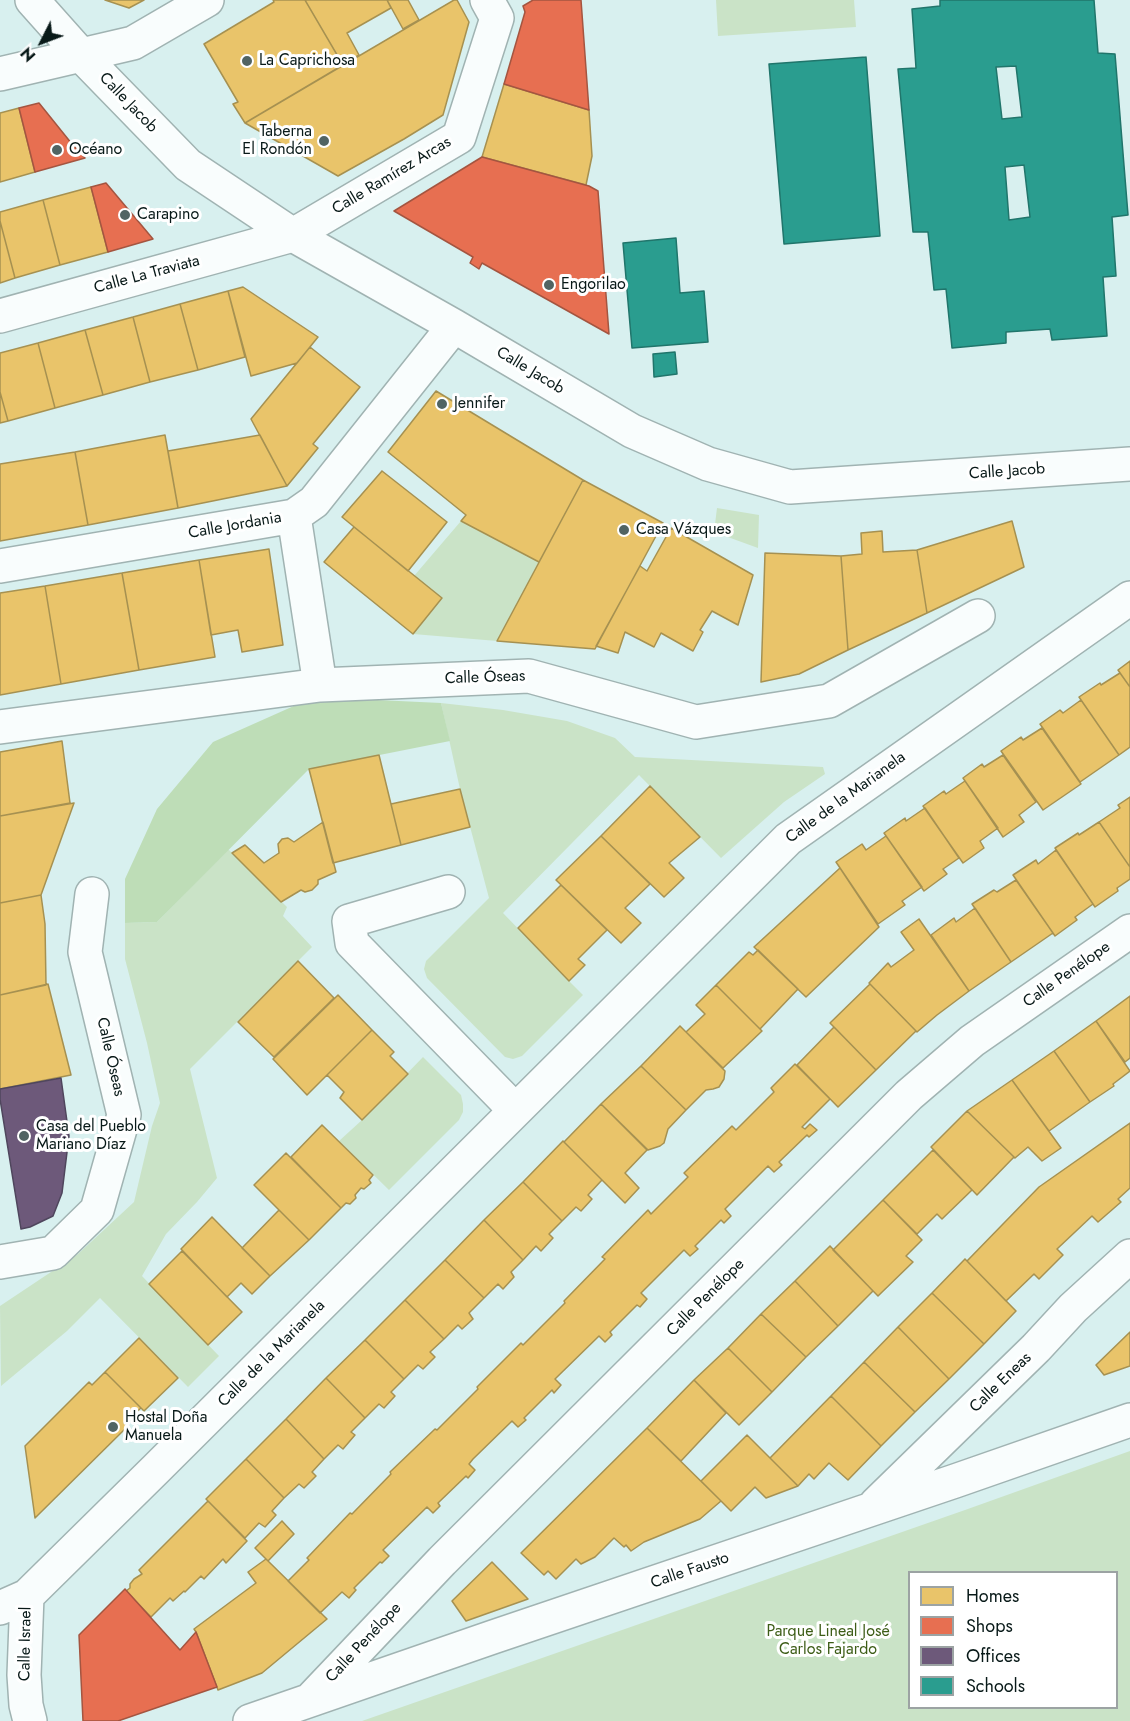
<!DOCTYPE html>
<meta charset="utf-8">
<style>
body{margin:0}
#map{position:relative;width:1130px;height:1721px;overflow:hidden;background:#d8f0ef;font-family:Jost,sans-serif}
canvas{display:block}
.legend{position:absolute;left:908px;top:1571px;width:210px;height:138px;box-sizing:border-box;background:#fff;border:2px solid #9ca3a3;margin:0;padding:8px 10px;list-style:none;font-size:18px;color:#081918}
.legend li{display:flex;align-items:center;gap:12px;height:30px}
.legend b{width:30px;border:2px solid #9ca3a3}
.north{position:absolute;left:12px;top:12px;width:60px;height:60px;-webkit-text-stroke:4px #fff;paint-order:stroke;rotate:228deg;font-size:16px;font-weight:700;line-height:24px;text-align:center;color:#081918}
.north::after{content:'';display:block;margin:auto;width:21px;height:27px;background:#081918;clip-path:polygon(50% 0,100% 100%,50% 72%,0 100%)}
</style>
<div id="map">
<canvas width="1130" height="1721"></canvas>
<ul class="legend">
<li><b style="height:16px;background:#e9c46a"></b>Homes</li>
<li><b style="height:16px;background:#e76f51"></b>Shops</li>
<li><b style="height:16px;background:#6d597a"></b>Offices</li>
<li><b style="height:16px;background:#2a9d8f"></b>Schools</li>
</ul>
<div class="north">N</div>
</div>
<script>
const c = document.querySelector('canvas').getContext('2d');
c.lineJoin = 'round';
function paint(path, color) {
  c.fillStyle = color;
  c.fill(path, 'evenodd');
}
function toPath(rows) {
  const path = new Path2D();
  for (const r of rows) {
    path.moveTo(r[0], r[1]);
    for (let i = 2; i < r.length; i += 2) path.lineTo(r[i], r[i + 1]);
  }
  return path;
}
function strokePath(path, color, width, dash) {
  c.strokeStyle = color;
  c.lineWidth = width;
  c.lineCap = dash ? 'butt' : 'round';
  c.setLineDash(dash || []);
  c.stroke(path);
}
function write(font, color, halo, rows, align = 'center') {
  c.font = font + ' Jost,sans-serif';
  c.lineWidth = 6;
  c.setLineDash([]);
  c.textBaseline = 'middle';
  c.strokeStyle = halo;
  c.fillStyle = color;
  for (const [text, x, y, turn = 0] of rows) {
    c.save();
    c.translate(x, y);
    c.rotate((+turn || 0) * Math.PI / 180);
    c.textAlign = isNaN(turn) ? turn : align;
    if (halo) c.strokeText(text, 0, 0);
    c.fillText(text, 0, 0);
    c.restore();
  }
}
paint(toPath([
 [716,0,854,0,856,27,718,36],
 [717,508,759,515,758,548,714,532],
 [461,521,539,562,497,641,413,634,442,598,414,576],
 [441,703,503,710,567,721,615,738,635,757,823,767,825,774,784,802,721,858,639,775,503,913,563,975,583,995,522,1056,513,1059,505,1057,427,978,424,969,426,961,489,898,460,789],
 [228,849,287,907,283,916,312,947,190,1069,217,1178,197,1202,166,1234,142,1276,219,1356,188,1387,100,1298,67,1331,1,1386,0,1306,78,1254,134,1202,152,1126,160,1103,147,1043,125,959,125,923,157,922],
 [423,1057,461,1095,463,1104,463,1112,459,1120,389,1190,339,1141,362,1120],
 [1130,1451,1130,1721,362,1721,965,1510],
 [910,1572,1116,1572,1116,1708,910,1708]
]), '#cae3c7');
paint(toPath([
 [314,697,441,703,450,741,309,769,157,922,125,923,125,879,157,809,213,742]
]), '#beddb7');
const homes = toPath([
 [105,0,144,0,129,8,105,0],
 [273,0,305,0,343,65,245,123,233,104,238,102,204,44,274,2,273,0],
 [305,0,387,0,391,8,347,33,359,55,343,65,305,0],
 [387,0,408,0,419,20,403,29,387,0],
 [454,0,457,0,469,22,443,115,404,139,338,176,245,123,454,0],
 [504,84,589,110,592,156,586,185,482,157,504,84],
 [19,108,35,172,0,182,0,113,19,108],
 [91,187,108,252,60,265,43,200,91,187],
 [43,200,60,265,15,278,0,221,0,212,43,200],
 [0,221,15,278,0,283,0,221],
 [243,287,318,337,297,363,251,376,228,291,243,287],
 [228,291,245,357,198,370,180,304,228,291],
 [180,304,198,370,150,382,133,317,180,304],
 [133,317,150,382,103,395,85,330,133,317],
 [85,330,103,395,55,408,38,343,85,330],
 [38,343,55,408,8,421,0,392,0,353,38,343],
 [310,347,360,387,313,444,318,448,287,486,251,419,310,347],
 [436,391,583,480,539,562,461,521,466,515,388,452,436,391],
 [0,392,8,421,0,423,0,392],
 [165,435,178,508,88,525,75,452,165,435],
 [260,435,287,486,178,508,168,451,260,435],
 [75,452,88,525,0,541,0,464,75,452],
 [382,471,447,522,408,571,342,517,382,471],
 [583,480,663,523,595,649,497,641,583,480],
 [1012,521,1024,567,927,613,917,550,1012,521],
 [354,527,442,598,413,634,324,562,354,527],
 [671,528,753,575,738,625,712,611,700,630,703,632,693,651,661,633,654,647,625,632,618,653,596,646,640,566,647,571,671,528],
 [882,531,883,552,917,550,927,613,848,650,841,556,862,554,861,533,882,531],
 [269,549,283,645,242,652,238,630,211,635,199,560,269,549],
 [765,553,841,556,848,650,799,674,761,682,765,553],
 [199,560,215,657,139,670,122,573,199,560],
 [122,573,139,670,61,684,45,586,122,573],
 [45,586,61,684,0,695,0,593,45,586],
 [1130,661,1130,687,1118,670,1130,661],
 [1120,673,1130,687,1130,747,1119,755,1079,697,1100,683,1101,685,1120,673],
 [1081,700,1119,755,1080,782,1040,724,1060,710,1063,713,1081,700],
 [1042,728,1081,784,1043,810,1001,751,1021,737,1023,740,1042,728],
 [62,741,70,803,0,816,0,752,62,741],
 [379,755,401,845,333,863,309,769,379,755],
 [1003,755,1036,802,1019,815,1024,822,1003,837,963,778,982,764,984,767,1003,755],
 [965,781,998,828,980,841,984,848,963,863,923,806,944,791,946,794,965,781],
 [650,786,700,837,669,863,684,878,664,897,601,836,650,786],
 [460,789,470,827,401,845,391,804,460,789],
 [1130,797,1130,867,1099,822,1120,808,1118,805,1130,797],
 [74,803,41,895,0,903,0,816,74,803],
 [925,808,959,858,943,869,947,874,924,891,884,833,905,818,906,821,925,808],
 [323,822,336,872,318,880,318,884,312,890,305,892,301,890,281,902,232,853,245,845,264,863,279,853,278,844,282,839,288,838,294,842,323,822],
 [1099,822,1130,867,1130,879,1117,888,1118,891,1095,907,1055,848,1078,833,1079,835,1099,822],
 [601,836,650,884,625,908,641,923,621,943,556,880,601,836],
 [886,836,922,887,902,901,905,905,878,924,836,862,862,844,866,850,886,836],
 [1056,850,1093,904,1075,917,1077,920,1055,936,1013,875,1036,860,1038,864,1056,850],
 [840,868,879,927,806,997,754,947,840,868],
 [1016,880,1053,933,1011,962,972,904,994,890,997,892,1016,880],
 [561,885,607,930,578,959,585,965,569,981,518,928,561,885],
 [41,895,45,924,46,985,0,995,0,903,41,895],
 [975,908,1011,962,969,991,931,935,954,918,956,922,975,908],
 [919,919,969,991,937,1015,917,1032,869,983,888,963,891,967,914,950,901,932,919,919],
 [758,950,798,989,760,1029,716,985,749,952,753,955,758,950],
 [298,961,334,998,274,1057,238,1022,298,961],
 [48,984,71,1075,0,1089,0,995,48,984],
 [870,984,916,1031,876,1070,830,1023,870,984],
 [716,985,762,1031,723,1068,686,1032,705,1014,696,1005,716,985],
 [338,995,372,1030,307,1095,273,1059,338,995],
 [1130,996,1130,1058,1125,1062,1096,1021,1130,996],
 [1096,1021,1130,1071,1113,1084,1114,1086,1090,1102,1054,1051,1096,1021],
 [680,1026,725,1071,724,1079,719,1087,713,1089,706,1090,686,1110,641,1066,680,1026],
 [834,1027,876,1070,838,1107,797,1065,834,1027],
 [372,1030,394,1052,390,1056,408,1074,362,1120,340,1098,344,1092,327,1075,372,1030],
 [1054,1051,1090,1102,1049,1131,1012,1080,1054,1051],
 [795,1064,830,1099,802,1127,805,1129,810,1124,817,1130,809,1137,807,1135,779,1162,782,1165,774,1172,768,1166,725,1209,731,1216,724,1223,721,1220,695,1246,698,1249,690,1256,684,1250,641,1293,647,1299,640,1307,637,1305,610,1332,612,1335,605,1342,599,1336,555,1379,561,1385,554,1393,552,1390,524,1418,526,1420,518,1427,512,1421,473,1459,469,1464,475,1470,468,1478,466,1476,438,1503,440,1506,433,1513,427,1507,383,1550,389,1556,382,1563,380,1562,354,1588,356,1590,349,1598,342,1592,320,1613,288,1581,309,1560,307,1558,350,1513,352,1514,391,1474,390,1472,435,1429,437,1430,478,1389,477,1387,521,1343,523,1345,565,1303,564,1301,605,1259,602,1257,648,1210,651,1214,688,1177,684,1173,732,1126,736,1130,774,1092,771,1088,795,1064],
 [641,1066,686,1110,668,1129,664,1143,660,1146,648,1150,601,1104,641,1066],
 [1012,1080,1061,1148,1042,1161,1028,1147,1015,1158,967,1111,1012,1080],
 [601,1104,647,1150,625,1173,639,1188,625,1203,564,1142,601,1104],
 [967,1111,1014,1157,977,1195,931,1147,967,1111],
 [1130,1123,1130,1188,1118,1199,1121,1202,1098,1222,1092,1216,1057,1249,1063,1255,1039,1279,1034,1274,1006,1301,967,1261,1039,1187,1130,1123],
 [322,1125,373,1175,369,1180,371,1183,364,1189,361,1188,355,1195,356,1198,350,1204,346,1203,341,1208,291,1157,322,1125],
 [563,1141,602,1180,588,1195,592,1199,581,1211,576,1207,562,1221,523,1182,563,1141],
 [933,1150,972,1190,942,1219,937,1214,917,1234,883,1200,933,1150],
 [286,1153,341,1208,309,1240,254,1185,286,1153],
 [523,1182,562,1221,549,1234,553,1238,541,1251,536,1246,523,1260,484,1220,523,1182],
 [883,1200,922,1240,906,1256,913,1262,878,1296,833,1250,883,1200],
 [279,1210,309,1240,270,1276,242,1248,279,1210],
 [212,1217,270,1276,252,1294,241,1283,227,1297,181,1249,212,1217],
 [484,1220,523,1260,511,1272,514,1277,503,1289,498,1284,484,1298,445,1260,484,1220],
 [830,1246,873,1291,838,1326,795,1281,830,1246],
 [182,1251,242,1312,208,1345,149,1284,182,1251],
 [965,1259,1016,1311,984,1344,932,1293,965,1259],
 [445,1260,484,1298,469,1313,473,1319,462,1329,458,1325,444,1339,405,1300,445,1260],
 [795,1281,838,1326,806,1357,761,1314,795,1281],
 [932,1293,984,1344,949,1379,898,1327,932,1293],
 [405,1300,444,1339,430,1352,435,1357,423,1369,418,1365,404,1379,365,1340,405,1300],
 [761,1314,806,1357,772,1392,728,1348,761,1314],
 [898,1327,949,1379,915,1412,864,1362,898,1327],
 [1130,1332,1130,1366,1104,1375,1096,1365,1130,1332],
 [139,1338,178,1378,144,1411,105,1372,139,1338],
 [365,1340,404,1379,391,1392,395,1396,384,1408,379,1404,365,1418,326,1378,365,1340],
 [728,1348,772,1392,739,1425,694,1380,728,1348],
 [864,1362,915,1412,881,1446,831,1396,864,1362],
 [105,1372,141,1408,124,1423,128,1426,35,1518,25,1446,89,1382,92,1385,105,1372],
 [326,1378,365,1418,351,1432,355,1435,343,1449,338,1445,324,1459,286,1419,326,1378],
 [694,1380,726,1413,681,1461,647,1428,694,1380],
 [831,1396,881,1446,848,1480,829,1463,814,1479,809,1474,798,1486,770,1458,831,1396],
 [286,1419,324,1459,312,1472,316,1476,304,1488,299,1484,284,1498,246,1459,286,1419],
 [647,1428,721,1501,700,1519,644,1542,631,1551,626,1545,624,1547,614,1538,595,1557,581,1564,576,1559,556,1579,548,1571,544,1575,521,1553,647,1428],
 [747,1435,798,1486,766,1498,755,1487,731,1511,701,1481,747,1435],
 [246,1459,284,1498,272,1511,276,1515,265,1527,259,1523,245,1538,206,1499,246,1459],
 [208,1501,247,1541,226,1563,223,1559,204,1579,201,1576,185,1592,184,1591,173,1601,170,1598,151,1617,126,1591,130,1588,130,1584,134,1579,142,1574,139,1570,208,1501],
 [282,1521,294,1534,268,1561,255,1548,282,1521],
 [266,1559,327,1619,262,1673,218,1690,196,1632,194,1629,256,1583,248,1572,266,1559],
 [492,1562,528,1599,466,1621,452,1601,492,1562]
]);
paint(homes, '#e9c46a');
strokePath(homes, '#a69151', 1.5);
const shops = toPath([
 [533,0,581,0,589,110,504,84,525,12,523,6,533,0],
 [39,103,72,144,85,158,35,172,19,108,39,103],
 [482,157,589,186,598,191,609,334,482,263,479,269,470,263,473,257,394,211,482,157],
 [106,183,127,208,153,239,108,252,91,187,106,183],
 [125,1589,180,1650,196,1632,217,1687,118,1721,83,1721,79,1635,125,1589]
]);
paint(shops, '#e76f51');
strokePath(shops, '#a45540', 1.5);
const offices = toPath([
 [61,1078,69,1136,62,1193,53,1216,30,1227,21,1229,0,1099,0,1089,61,1078]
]);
paint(offices, '#6d597a');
strokePath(offices, '#4f465d', 1.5);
const schools = toPath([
 [940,0,1094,0,1098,53,1115,54,1128,215,1112,217,1116,276,1103,277,1107,336,1052,340,1050,329,1006,332,1006,343,952,348,946,289,934,290,928,232,913,232,898,69,916,68,912,9,940,6,940,0],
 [1016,66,1022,117,1002,119,996,67,1016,66],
 [1024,165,1030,217,1009,220,1005,167,1024,165],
 [866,57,880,236,784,244,769,64,866,57],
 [676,238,680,293,704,291,708,342,632,348,623,243,676,238],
 [675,352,677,374,654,377,653,354,675,352]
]);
paint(schools, '#2a9d8f');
strokePath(schools, '#20756b', 1.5);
const minor = toPath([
 [32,0,81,55,188,165,293,235,454,326,632,431,708,464,790,487,1130,464],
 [0,74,133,43,207,0],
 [0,316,293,235,459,137,497,18,487,0],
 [294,516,320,685],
 [0,566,294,516,314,502,454,326],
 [0,727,320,685,529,676,696,722,829,701,978,616],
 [448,892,349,921,352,943,515,1110],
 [0,1262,53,1253,97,1210,124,1115,85,952,92,894],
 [876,1504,1036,1348,1073,1308,1130,1256],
 [27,1596,24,1675,26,1705,30,1721],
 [0,1608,27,1596,156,1469,788,839,1130,598],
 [311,1699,442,1561,909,1095,972,1041,1130,931],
 [250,1721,493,1637,955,1481,1130,1420]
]);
strokePath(minor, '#a0b3b2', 36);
strokePath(minor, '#f9fdfd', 33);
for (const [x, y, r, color] of [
 [247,61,6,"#516463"],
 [324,141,6,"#516463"],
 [57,150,6,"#516463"],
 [125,215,6,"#516463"],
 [549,285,6,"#516463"],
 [442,404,6,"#516463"],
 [624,530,6,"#516463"],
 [24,1136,6,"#516463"],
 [113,1427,6,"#516463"]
]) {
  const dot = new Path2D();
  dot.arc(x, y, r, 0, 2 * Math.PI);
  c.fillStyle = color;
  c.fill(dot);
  strokePath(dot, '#fff', 2);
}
write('16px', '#081918', '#fff', [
 ["La Caprichosa",259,61],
 ["Taberna",312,132,"right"],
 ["El Rondón",312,150,"right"],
 ["Océano",69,150],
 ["Carapino",137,215],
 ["Engorilao",561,285],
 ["Jennifer",454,404],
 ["Casa Vázques",636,530],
 ["Casa del Pueblo",36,1127],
 ["Mariano Díaz",36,1145],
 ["Hostal Doña",125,1418],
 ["Manuela",125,1436]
], 'left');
write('16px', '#081918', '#fff', [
 ["Calle Jacob",128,103,46],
 ["Calle Ramírez Arcas",392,176,-31],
 ["Calle La Traviata",147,275,-15],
 ["Calle Jacob",530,371,31],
 ["Calle Jacob",1007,472,-4],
 ["Calle Jordania",235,526,-10],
 ["Calle Óseas",485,678,-2],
 ["Calle de la Marianela",846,798,-36],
 ["Calle Penélope",1067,975,-35],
 ["Calle Óseas",110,1057,77],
 ["Calle Penélope",706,1298,-45],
 ["Calle de la Marianela",272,1354,-45],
 ["Calle Eneas",1001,1383,-44],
 ["Calle Fausto",690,1571,-19],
 ["Calle Penélope",364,1643,-47],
 ["Calle Israel",26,1644,-89]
]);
write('16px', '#3d5d17', '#fff', [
 ["Parque Lineal José",828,1632],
 ["Carlos Fajardo",828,1650]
]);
</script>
